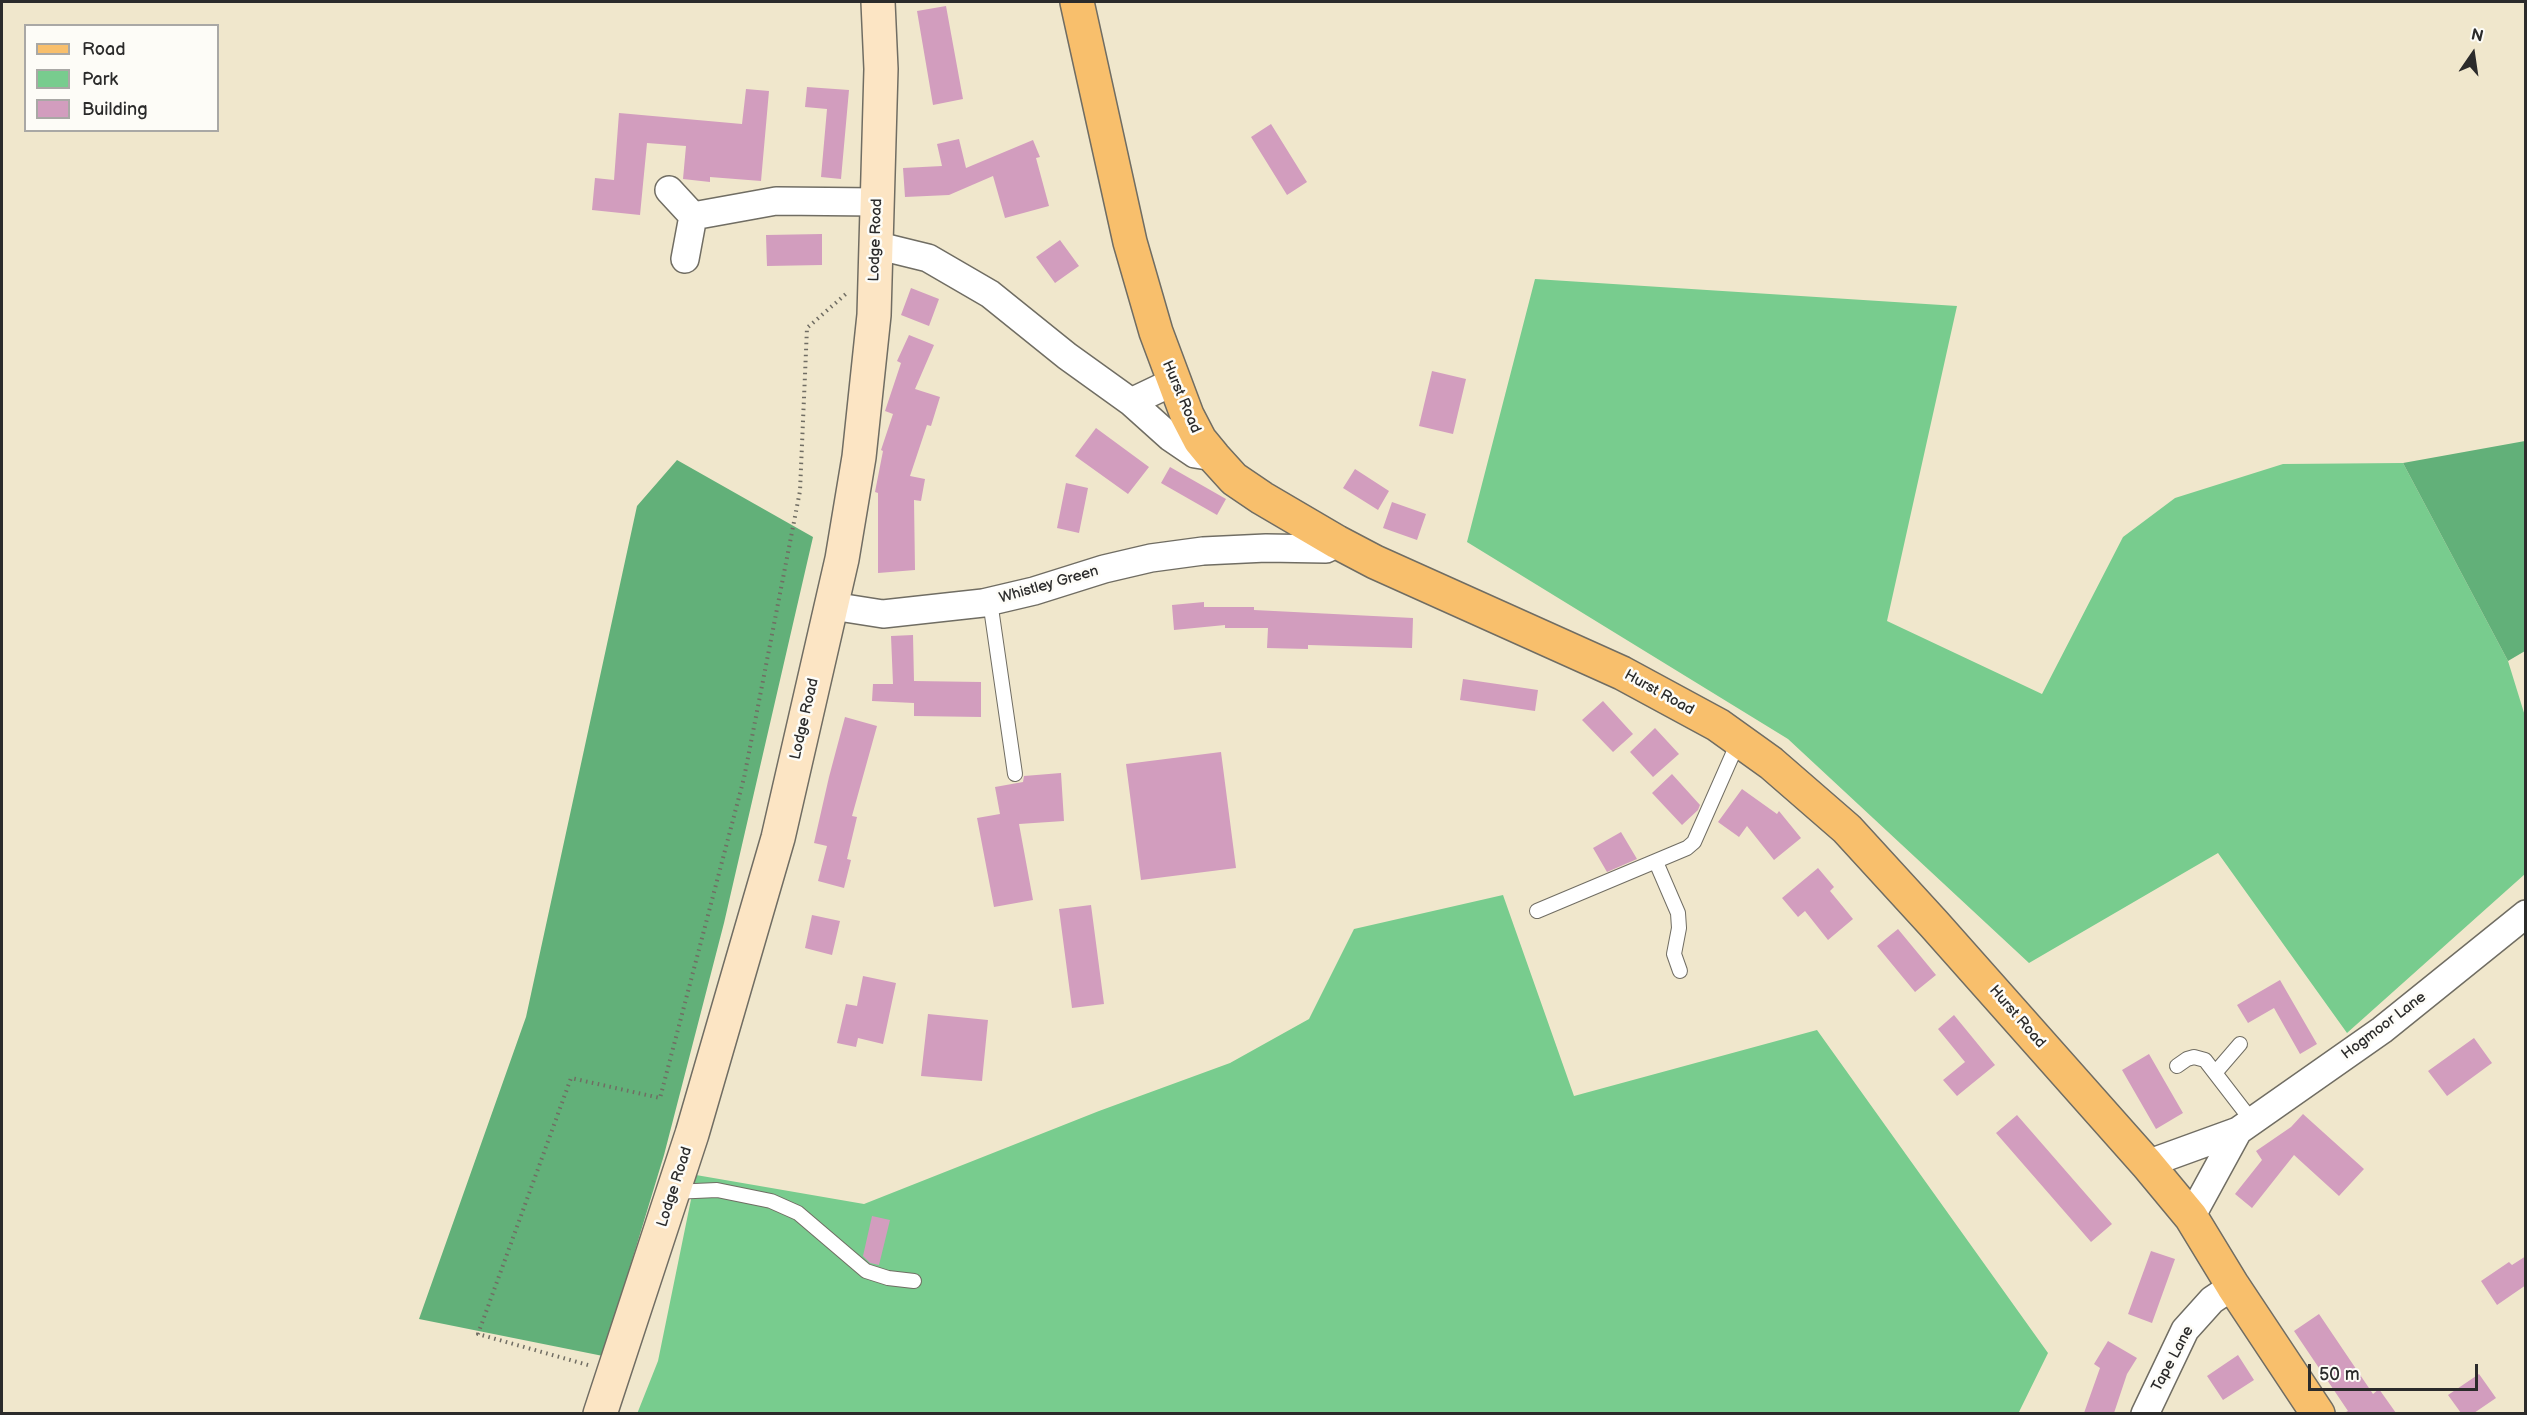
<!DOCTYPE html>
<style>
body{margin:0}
#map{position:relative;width:2527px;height:1415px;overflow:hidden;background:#f0e7cc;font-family:"Balsamiq Sans",sans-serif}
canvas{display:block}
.frame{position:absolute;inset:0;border:3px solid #2b2b2b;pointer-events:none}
.legend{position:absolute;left:24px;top:24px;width:195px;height:108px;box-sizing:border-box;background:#fdfcf7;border:2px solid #a9a8a5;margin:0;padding:8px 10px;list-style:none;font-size:18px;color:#2b2b2b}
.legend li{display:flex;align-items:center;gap:12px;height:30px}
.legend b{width:30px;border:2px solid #a9a8a5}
.north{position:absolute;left:2443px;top:24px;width:60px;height:60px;-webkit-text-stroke:4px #fdfcf7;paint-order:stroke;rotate:13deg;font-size:16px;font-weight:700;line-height:24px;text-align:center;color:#2b2b2b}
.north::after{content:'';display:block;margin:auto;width:21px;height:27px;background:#2b2b2b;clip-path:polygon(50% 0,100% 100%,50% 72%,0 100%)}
.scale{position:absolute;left:2308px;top:1364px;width:170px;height:27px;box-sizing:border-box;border:3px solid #2b2b2b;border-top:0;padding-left:8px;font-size:18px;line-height:21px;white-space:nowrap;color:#2b2b2b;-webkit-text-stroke:4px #fdfcf7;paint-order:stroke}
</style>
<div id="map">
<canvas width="2527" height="1415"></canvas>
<div class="frame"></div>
<ul class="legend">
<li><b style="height:8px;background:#f8bf6c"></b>Road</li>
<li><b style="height:16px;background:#78cc8e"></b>Park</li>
<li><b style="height:16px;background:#d29dbe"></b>Building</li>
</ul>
<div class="north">N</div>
<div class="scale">50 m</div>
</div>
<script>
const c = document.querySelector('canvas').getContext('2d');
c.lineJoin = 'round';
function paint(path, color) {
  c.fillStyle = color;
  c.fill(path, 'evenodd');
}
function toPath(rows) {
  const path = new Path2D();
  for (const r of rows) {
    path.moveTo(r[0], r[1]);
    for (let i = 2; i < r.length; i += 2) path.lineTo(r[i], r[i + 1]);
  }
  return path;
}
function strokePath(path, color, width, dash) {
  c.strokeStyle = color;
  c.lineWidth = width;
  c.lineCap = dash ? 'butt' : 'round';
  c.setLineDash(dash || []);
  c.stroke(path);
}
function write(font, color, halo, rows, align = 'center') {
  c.font = font + ' "Balsamiq Sans",sans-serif';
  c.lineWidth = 5;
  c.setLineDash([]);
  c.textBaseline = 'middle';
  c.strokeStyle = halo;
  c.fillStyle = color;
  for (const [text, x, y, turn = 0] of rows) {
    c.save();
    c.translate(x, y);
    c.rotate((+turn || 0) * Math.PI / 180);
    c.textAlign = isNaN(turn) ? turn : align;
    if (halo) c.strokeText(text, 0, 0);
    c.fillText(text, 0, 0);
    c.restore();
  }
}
paint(toPath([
 [1535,279,1957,306,1887,621,2042,694,2123,537,2175,498,2283,464,2403,463,2508,661,2525,716,2525,874,2347,1033,2218,853,2029,963,1788,739,1467,542],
 [1503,895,1574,1096,1817,1030,2048,1353,2018,1414,637,1414,658,1361,696,1175,864,1204,1099,1111,1230,1063,1309,1019,1354,929]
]), '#78cc8e');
paint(toPath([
 [2525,441,2525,651,2508,661,2403,463],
 [677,460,813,537,724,923,664,1155,603,1356,419,1319,526,1017,637,506]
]), '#62b079');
paint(toPath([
 [946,6,963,99,933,105,917,11],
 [807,87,849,90,841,179,821,177,827,109,805,107],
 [746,89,769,91,761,181,710,177,710,182,683,179,686,146,647,143,640,215,592,210,595,178,614,180,619,113,742,124],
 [1271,124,1307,182,1287,195,1251,137],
 [959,139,966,168,1033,140,1040,157,1036,158,1049,206,1005,218,993,176,949,195,905,197,903,168,942,166,937,144],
 [822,234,822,265,767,266,766,235],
 [1060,240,1079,266,1055,283,1036,257],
 [911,288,939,299,929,326,901,315],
 [909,335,934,345,915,389,940,397,931,426,927,425,910,476,925,479,921,501,914,500,915,570,878,573,878,493,875,492,883,451,881,450,893,414,885,411,901,363,897,361],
 [1432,371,1466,379,1453,434,1419,426],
 [1096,428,1149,467,1128,494,1075,456],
 [1170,467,1226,499,1217,515,1161,483],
 [1355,469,1389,491,1378,510,1343,488],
 [1066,483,1088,488,1079,533,1057,528],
 [1392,502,1426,514,1417,540,1383,528],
 [1204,602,1204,607,1254,607,1254,610,1413,618,1412,648,1308,645,1308,649,1267,648,1268,628,1225,628,1225,625,1174,630,1172,605],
 [913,635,914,681,981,682,981,717,914,716,914,703,872,701,873,684,893,684,891,636],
 [1463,679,1538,690,1535,711,1460,700],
 [1603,701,1633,734,1613,752,1582,720],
 [845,717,877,726,852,816,857,817,847,859,851,860,844,888,818,881,827,846,814,843,829,777],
 [1655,728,1679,754,1653,777,1630,752],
 [1221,752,1236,868,1141,880,1126,764],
 [1061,773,1064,821,1019,824,1033,900,994,907,977,818,1000,814,995,787,1023,782,1024,776],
 [1672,774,1700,805,1698,810,1682,825,1652,793],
 [1742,789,1777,814,1779,811,1801,838,1774,860,1747,826,1739,837,1718,822],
 [1621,832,1637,859,1607,872,1593,848],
 [1818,868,1834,887,1830,891,1853,919,1828,940,1805,911,1798,917,1782,898],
 [1091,905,1104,1004,1072,1008,1059,909],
 [812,915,840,921,832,955,805,948],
 [1898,929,1936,975,1915,992,1877,946],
 [863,976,896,983,883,1044,858,1038,856,1047,837,1043,846,1004,857,1006],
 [2280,980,2317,1044,2300,1054,2274,1008,2248,1023,2237,1005],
 [928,1014,988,1020,982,1081,921,1076],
 [1954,1015,1995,1065,1957,1096,1943,1080,1965,1062,1938,1029],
 [2474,1038,2492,1063,2447,1096,2428,1071],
 [2149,1054,2183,1113,2156,1129,2122,1070],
 [2303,1114,2364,1169,2339,1196,2294,1155,2252,1208,2235,1194,2262,1160,2256,1151,2291,1127],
 [2017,1115,2112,1224,2091,1242,1996,1133],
 [872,1216,890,1220,879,1265,870,1263,863,1256],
 [2151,1251,2175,1259,2152,1323,2128,1314],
 [2526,1256,2526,1285,2497,1305,2481,1281,2509,1262,2512,1265],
 [2319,1314,2373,1394,2379,1389,2396,1413,2344,1413,2348,1411,2294,1331],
 [2108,1341,2137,1358,2127,1374,2114,1413,2084,1413,2100,1368,2094,1364],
 [2238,1355,2254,1380,2223,1400,2207,1376],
 [2479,1374,2496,1398,2474,1413,2461,1413,2448,1395]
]), '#d29dbe');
const service = toPath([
 [990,601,1015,774],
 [1656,862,1678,913,1679,928,1674,954,1680,971],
 [1537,911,1687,848,1694,842,1739,740],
 [2177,1066,2187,1059,2194,1057,2205,1060,2252,1121],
 [2215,1073,2240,1044],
 [673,1192,717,1190,771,1201,798,1213,866,1271,888,1278,914,1281]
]);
const minor = toPath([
 [669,190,693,216,776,201,877,202],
 [875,245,928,258,990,294,1067,356,1131,402,1170,437,1195,454,1214,457],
 [685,259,693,216],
 [1131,402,1173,382],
 [832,606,883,614,983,603,1034,591,1104,569,1151,558,1203,551,1266,548,1326,549,1337,542],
 [2147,1164,2238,1131,2382,1030,2526,914],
 [2191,1217,2238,1131],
 [2145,1414,2185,1330,2212,1300,2233,1286]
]);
const secondary = toPath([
 [600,1414,692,1134,778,838,842,559,859,457,874,315,881,69,878,2]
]);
const primary = toPath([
 [1077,2,1130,242,1156,332,1187,415,1200,440,1214,457,1234,479,1262,498,1337,542,1375,562,1622,673,1718,725,1771,763,1847,829,1934,924,2147,1164,2191,1217,2233,1286,2318,1414]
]);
strokePath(service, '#706d63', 16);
strokePath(minor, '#706d63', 30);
strokePath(secondary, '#706d63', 36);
strokePath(primary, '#706d63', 36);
strokePath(toPath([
 [588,1365,478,1334,571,1078,660,1098,744,778,800,491,807,328,847,293]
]), '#706d63', 4, [1.5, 4.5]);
strokePath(service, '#fff', 14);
strokePath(minor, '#fff', 27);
strokePath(secondary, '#fce5c4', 33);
strokePath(primary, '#f8bf6c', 33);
write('15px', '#2b2b2b', '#fdfcf7', [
 ["Lodge Road",876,240,-88],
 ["Hurst Road",1181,397,67],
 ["Whistley Green",1049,585,-16],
 ["Hurst Road",1659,693,29],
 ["Lodge Road",805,719,-77],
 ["Hurst Road",2017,1017,49],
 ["Hogmoor Lane",2384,1026,-37],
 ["Lodge Road",675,1187,-72],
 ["Tape Lane",2173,1359,-62]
]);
</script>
